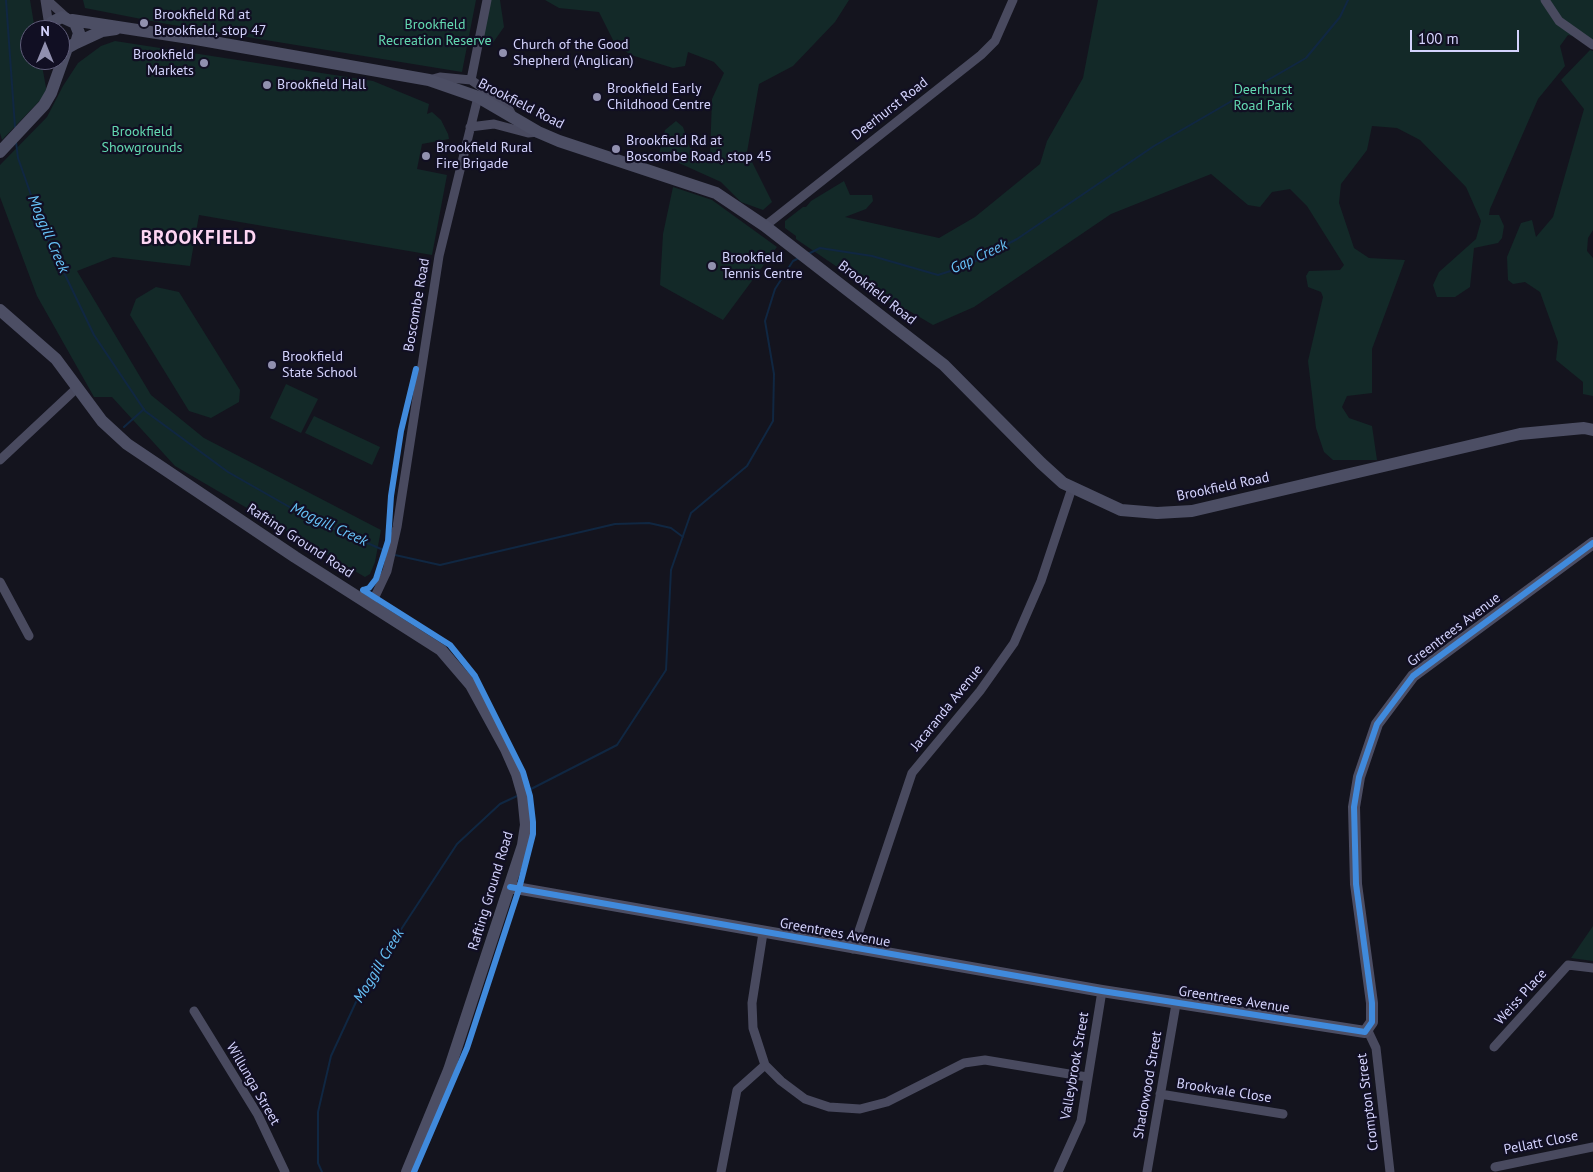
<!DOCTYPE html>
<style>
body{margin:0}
#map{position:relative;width:1593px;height:1172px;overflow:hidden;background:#14141e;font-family:"PT Sans",sans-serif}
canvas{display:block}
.north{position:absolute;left:20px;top:20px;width:50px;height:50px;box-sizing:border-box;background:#110f23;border:1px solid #5f5d7a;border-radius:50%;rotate:0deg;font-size:14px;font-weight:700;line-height:20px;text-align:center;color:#d4d3fd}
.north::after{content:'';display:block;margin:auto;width:18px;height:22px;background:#9190af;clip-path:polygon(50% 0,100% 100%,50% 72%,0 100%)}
.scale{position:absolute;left:1410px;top:30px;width:109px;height:22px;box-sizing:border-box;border:2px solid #d4d3fd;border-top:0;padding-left:6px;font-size:15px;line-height:18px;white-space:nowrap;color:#d4d3fd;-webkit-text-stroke:4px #110f23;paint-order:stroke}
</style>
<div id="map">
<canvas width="1593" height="1172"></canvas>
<div class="north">N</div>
<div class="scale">100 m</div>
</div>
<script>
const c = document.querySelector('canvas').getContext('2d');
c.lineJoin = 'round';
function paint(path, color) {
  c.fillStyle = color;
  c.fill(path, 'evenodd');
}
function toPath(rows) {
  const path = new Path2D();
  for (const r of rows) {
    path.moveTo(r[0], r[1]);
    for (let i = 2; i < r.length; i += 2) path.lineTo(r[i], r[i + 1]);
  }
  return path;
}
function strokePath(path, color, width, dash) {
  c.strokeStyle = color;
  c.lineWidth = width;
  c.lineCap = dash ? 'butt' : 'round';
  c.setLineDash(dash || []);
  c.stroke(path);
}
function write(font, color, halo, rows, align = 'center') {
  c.font = font + ' "PT Sans",sans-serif';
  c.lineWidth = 4.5;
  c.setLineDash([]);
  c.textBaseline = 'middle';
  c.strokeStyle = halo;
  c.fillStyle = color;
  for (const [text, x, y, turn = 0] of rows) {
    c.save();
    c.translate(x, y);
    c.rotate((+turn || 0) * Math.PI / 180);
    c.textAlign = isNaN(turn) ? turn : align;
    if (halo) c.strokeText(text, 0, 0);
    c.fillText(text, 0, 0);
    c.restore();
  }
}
paint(toPath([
 [0,0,30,0,35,30,30,30,30,60,41,60,47,93,2,140,0,133],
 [83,0,476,0,462,72,167,24,85,8],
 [486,0,500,0,504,27,490,47,483,39],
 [545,0,849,0,835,22,793,66,759,84,747,152,772,202,763,210,741,202,721,182,659,154,665,130,676,121,683,127,690,148,710,155,712,99,724,73,714,62,688,52,685,66,673,68,631,55,615,44,599,12,559,8],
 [1098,0,1593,0,1593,40,1568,35,1560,46,1565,66,1538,99,1490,209,1489,215,1499,215,1504,226,1502,238,1498,243,1474,248,1470,287,1455,297,1437,297,1433,285,1439,272,1476,239,1481,221,1466,187,1420,140,1397,128,1372,126,1367,150,1341,184,1339,203,1354,248,1369,258,1405,260,1372,349,1372,393,1347,396,1342,407,1349,418,1372,426,1377,460,1333,460,1324,452,1316,428,1308,361,1323,297,1321,292,1308,287,1306,276,1309,271,1340,270,1344,265,1307,206,1290,189,1272,192,1260,207,1248,205,1211,174,1111,214,974,307,933,325,906,309,902,311,796,239,796,236,785,228,785,221,803,207,806,207,811,201,844,181,850,195,872,195,873,201,866,209,845,217,939,238,975,217,1040,164,1047,141,1083,78],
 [115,41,373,81,429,104,427,114,432,112,441,120,448,134,449,139,422,144,417,169,447,175,432,255,199,215,190,266,113,257,77,271,151,395,204,438,381,530,375,562,370,574,365,577,175,466,112,397,94,397,37,296,0,197,0,165,47,117,63,86,78,63,101,46],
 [1590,50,1593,51,1593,230,1588,238,1587,251,1593,258,1593,396,1583,394,1583,382,1556,360,1558,342,1540,292,1525,282,1513,284,1508,280,1507,257,1521,223,1532,220,1536,237,1553,217,1584,109,1561,80],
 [673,187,712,200,777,247,723,320,660,285,663,234],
 [156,287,179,292,240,390,239,402,211,418,189,411,130,315,136,299],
 [286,384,318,399,301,433,270,418],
 [314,416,380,447,372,465,305,433],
 [1593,926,1593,961,1571,958]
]), '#132928');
strokePath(toPath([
 [6,0,15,127],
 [16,142,18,158,43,229,94,335,145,411,228,472,307,517,388,552],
 [808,254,820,248,872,256,938,275,966,266,1017,239,1154,146,1306,58,1340,17,1348,0],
 [124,427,144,409],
 [395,555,440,565,615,524,649,523,671,528,683,537],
 [531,789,617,745,666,670,671,570,691,513,747,466,773,421,774,374,765,321,775,289,793,261,799,258],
 [322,1172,318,1163,318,1112,331,1056,362,989,457,844,500,804,517,796]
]), '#102742', 2);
strokePath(toPath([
 [45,0,49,26],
 [47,0,67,18],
 [1545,0,1559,21,1593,45],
 [429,80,440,77,471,80,506,104,513,117],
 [471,80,487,0],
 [470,127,494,124,528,133,538,132],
 [765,226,981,55,995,41,1013,0],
 [0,460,78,387],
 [0,582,29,636],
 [371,605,387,571,397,527,439,256,478,97],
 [763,933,752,1003,753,1028,765,1065,781,1081,805,1099,829,1107,860,1109,887,1102,964,1063,985,1060,1087,1077],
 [853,949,912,773,980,691,1014,643,1041,581,1072,488],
 [194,1011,258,1115,285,1172],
 [1368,1031,1376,1048,1390,1172],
 [1494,1047,1568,965,1593,968],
 [1160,1094,1283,1114],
 [1495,1167,1593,1147],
 [721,1172,737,1090,765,1065],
 [1058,1172,1081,1121,1102,991],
 [1147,1172,1176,1004]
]), '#494a5f', 9);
strokePath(toPath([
 [72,20,196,39,429,80,478,97,538,132,559,141,716,193,765,226,944,365,1041,463,1063,483,1121,510,1157,513,1192,511,1520,434,1584,428,1593,430],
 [48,30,52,22,62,17,75,23,79,33,76,43,67,48,60,48],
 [76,43,102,31,116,29],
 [0,152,44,105,51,93,67,48],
 [0,310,56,359,102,421,127,444,295,557,441,650,471,685,506,749,517,774,523,795,526,825,523,845,449,1070,407,1172],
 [510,887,1102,991,1365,1032,1372,1022,1372,1003,1356,884,1354,807,1359,777,1377,724,1413,676,1593,543]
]), '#4c4e64', 12);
strokePath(toPath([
 [363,590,450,645,475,676,523,772,530,796,533,822,533,834,519,889,467,1048,414,1172],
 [363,590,369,588,376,579,388,541,391,496,401,431,416,369],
 [510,887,1102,991,1365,1032,1372,1022,1372,1003,1356,884,1354,807,1359,777,1377,724,1413,676,1593,543]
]), '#408adc', 6);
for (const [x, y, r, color] of [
 [144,23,5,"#9190af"],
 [503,53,5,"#9190af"],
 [204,63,5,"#9190af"],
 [267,85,5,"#9190af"],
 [597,97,5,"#9190af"],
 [616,149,5,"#9190af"],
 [426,156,5,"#9190af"],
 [712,266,5,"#9190af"],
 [272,365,5,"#9190af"]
]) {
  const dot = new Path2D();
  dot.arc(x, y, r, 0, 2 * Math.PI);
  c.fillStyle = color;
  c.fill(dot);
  strokePath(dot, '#110f23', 2);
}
write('14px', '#d4d3fd', '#110f23', [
 ["Brookfield Rd at",154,15],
 ["Brookfield, stop 47",154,31],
 ["Church of the Good",513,45],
 ["Shepherd (Anglican)",513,61],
 ["Brookfield",194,55,"right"],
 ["Markets",194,71,"right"],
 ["Brookfield Hall",277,85],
 ["Brookfield Early",607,89],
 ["Childhood Centre",607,105],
 ["Brookfield Rd at",626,141],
 ["Boscombe Road, stop 45",626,157],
 ["Brookfield Rural",436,148],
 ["Fire Brigade",436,164],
 ["Brookfield",722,258],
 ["Tennis Centre",722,274],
 ["Brookfield",282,357],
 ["State School",282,373]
], 'left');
write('14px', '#63d9b1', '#110f23', [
 ["Brookfield",435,25],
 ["Recreation Reserve",435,41],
 ["Deerhurst",1263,90],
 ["Road Park",1263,106],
 ["Brookfield",142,132],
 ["Showgrounds",142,148]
]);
write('14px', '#d4d3fd', '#110f23', [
 ["Brookfield Road",521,104,27],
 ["Deerhurst Road",890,109,-38],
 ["Brookfield Road",877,293,38],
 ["Boscombe Road",417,305,-80],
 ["Brookfield Road",1223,487,-12],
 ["Rafting Ground Road",300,541,33],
 ["Greentrees Avenue",1454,630,-37],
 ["Jacaranda Avenue",947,708,-51],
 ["Rafting Ground Road",491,891,-73],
 ["Greentrees Avenue",835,933,10],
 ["Weiss Place",1521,997,-48],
 ["Greentrees Avenue",1234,1000,9],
 ["Valleybrook Street",1075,1066,-80],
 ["Willunga Street",253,1084,60],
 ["Shadowood Street",1148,1085,-80],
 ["Brookvale Close",1224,1091,9],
 ["Crompton Street",1368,1102,-97],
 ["Pellatt Close",1541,1143,-11]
]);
write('italic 15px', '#67c2f7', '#110f23', [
 ["Moggill Creek",48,234,67],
 ["Gap Creek",979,257,-25],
 ["Moggill Creek",329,525,25],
 ["Moggill Creek",379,966,-59]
]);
c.letterSpacing = '1px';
write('bold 19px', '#fdd5f2', '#110f23', [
 ["BROOKFIELD",199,239]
]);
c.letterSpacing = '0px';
</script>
